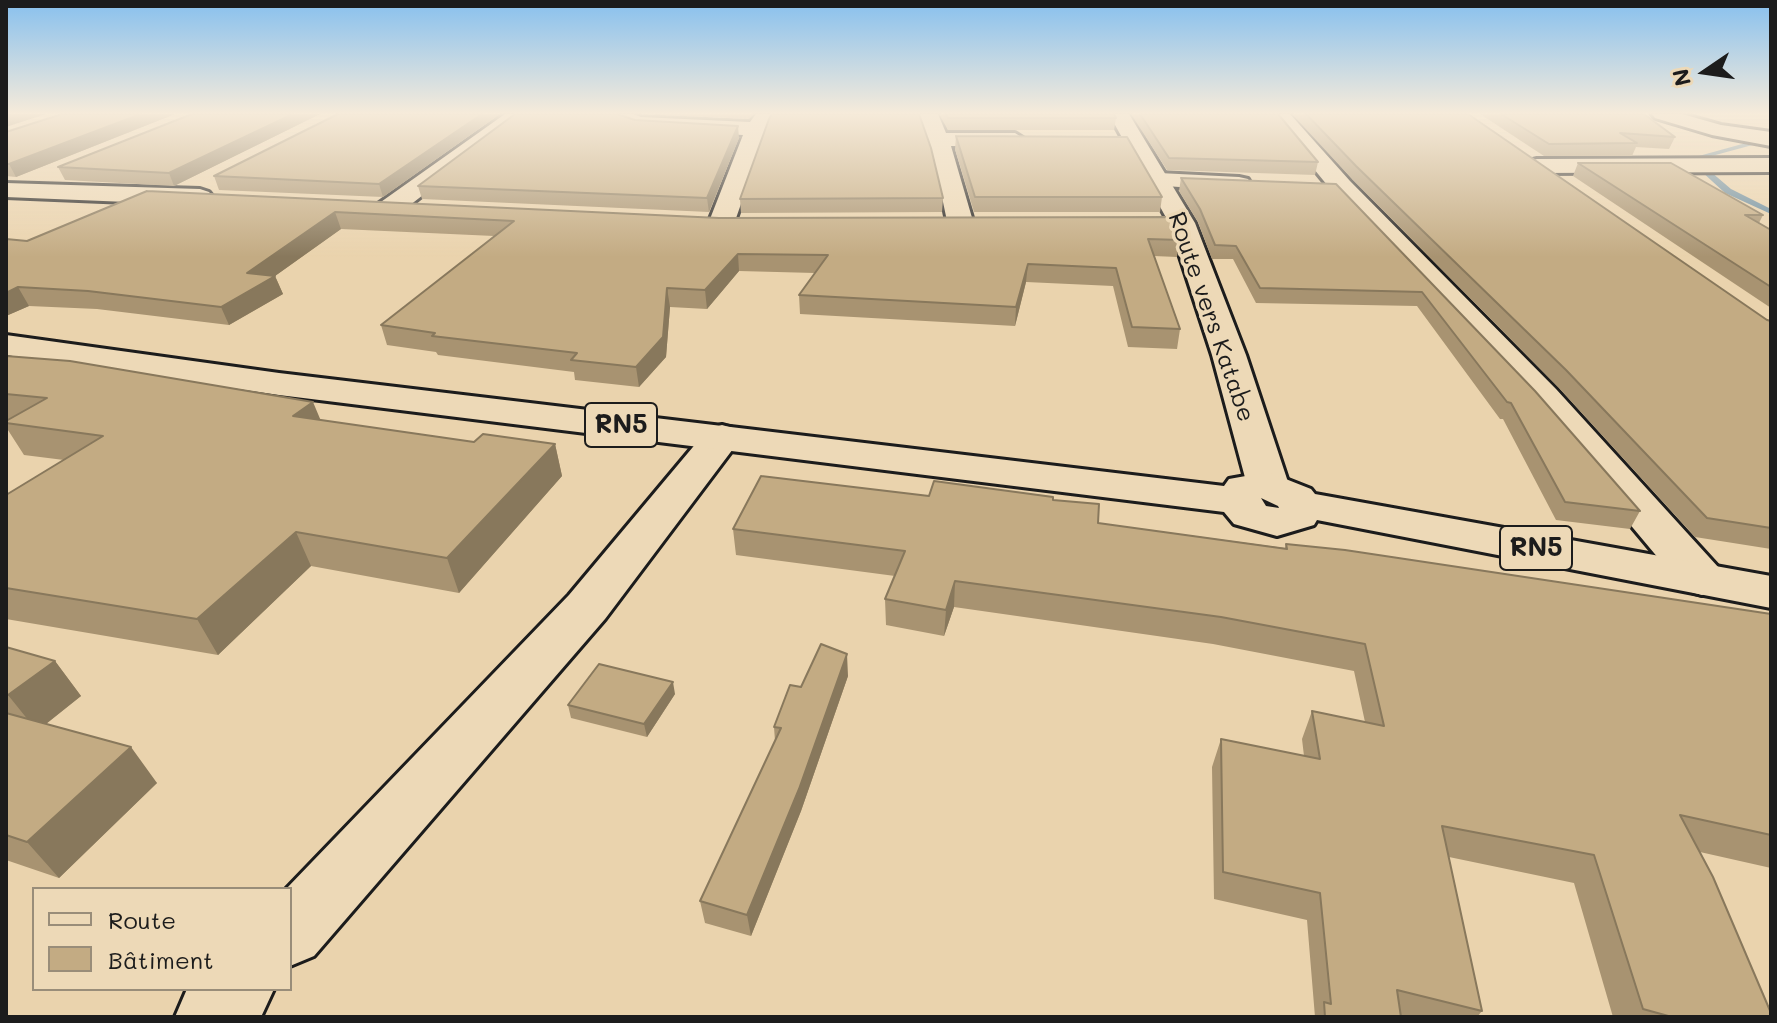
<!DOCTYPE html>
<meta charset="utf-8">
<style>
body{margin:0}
#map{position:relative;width:1777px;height:1023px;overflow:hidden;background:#ead3ad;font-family:Mali,sans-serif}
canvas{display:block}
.frame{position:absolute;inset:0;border:8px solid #1c1c1c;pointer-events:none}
.legend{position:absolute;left:32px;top:887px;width:260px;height:104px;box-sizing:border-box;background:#edd9b7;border:2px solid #998d79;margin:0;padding:10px 14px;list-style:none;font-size:24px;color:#1c1c1c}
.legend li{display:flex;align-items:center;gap:16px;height:40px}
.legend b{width:40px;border:2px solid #998d79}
.north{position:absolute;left:1665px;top:32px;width:80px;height:80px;-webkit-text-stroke:6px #edd9b7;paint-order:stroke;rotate:257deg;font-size:22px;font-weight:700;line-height:32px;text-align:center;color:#1c1c1c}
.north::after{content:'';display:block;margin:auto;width:28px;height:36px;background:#1c1c1c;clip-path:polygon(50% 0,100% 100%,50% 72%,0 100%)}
</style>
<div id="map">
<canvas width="1777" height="1023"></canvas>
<div class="frame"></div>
<ul class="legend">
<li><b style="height:10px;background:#edd9b7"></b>Route</li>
<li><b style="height:22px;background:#c3ab83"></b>Bâtiment</li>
</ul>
<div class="north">N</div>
</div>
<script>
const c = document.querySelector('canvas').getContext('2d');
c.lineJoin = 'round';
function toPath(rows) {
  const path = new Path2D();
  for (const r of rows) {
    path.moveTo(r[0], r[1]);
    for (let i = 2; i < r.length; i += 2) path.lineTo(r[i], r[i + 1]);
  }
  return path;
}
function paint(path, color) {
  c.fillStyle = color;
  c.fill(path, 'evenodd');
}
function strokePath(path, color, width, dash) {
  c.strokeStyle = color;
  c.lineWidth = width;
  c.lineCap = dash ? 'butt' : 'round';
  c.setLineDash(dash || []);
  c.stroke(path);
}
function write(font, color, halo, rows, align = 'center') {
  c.font = font + ' Mali,sans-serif';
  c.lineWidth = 7;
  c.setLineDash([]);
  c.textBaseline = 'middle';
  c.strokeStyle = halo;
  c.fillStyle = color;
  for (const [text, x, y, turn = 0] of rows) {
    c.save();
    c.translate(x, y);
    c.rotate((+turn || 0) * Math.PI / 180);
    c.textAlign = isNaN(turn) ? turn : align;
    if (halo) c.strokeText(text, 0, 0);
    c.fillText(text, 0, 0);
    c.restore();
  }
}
paint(toPath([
 [1771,136,1771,140,1697,160,1731,189,1771,209,1771,214,1725,193,1688,159,1771,136]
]), '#668a9f');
const street = toPath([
 [505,114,527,114,396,216,378,216,374,210,378,204,505,114],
 [577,114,633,114,641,117,750,122,756,114,776,114,767,129,734,224,730,230,721,232,712,230,708,224,743,135,637,129,620,123,580,118,577,114],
 [918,114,938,114,946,133,1015,133,1026,140,1015,147,951,146,973,221,969,227,951,227,947,221,934,159,918,114],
 [1269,114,1290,114,1350,181,1556,389,1719,568,1726,579,1719,590,1702,595,1685,590,1530,405,1332,191,1269,114],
 [1652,114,1682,114,1721,125,1771,132,1771,146,1712,135,1655,118,1652,114],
 [1771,158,1771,172,1537,173,1529,171,1525,166,1529,161,1537,159,1771,158],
 [1159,173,1239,177,1248,179,1251,184,1248,189,1239,191,1150,185,1147,180,1150,175,1159,173],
 [6,183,200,189,209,192,213,197,209,202,200,205,6,197,6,183],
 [722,425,736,429,742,437,605,619,314,956,290,966,290,889,286,889,569,595,708,429,722,425],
 [187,989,274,989,261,1017,175,1017,187,989]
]);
const secondary = toPath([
 [1109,114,1129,114,1195,223,1246,355,1289,485,1283,494,1268,498,1253,494,1247,485,1212,355,1169,223,1109,114]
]);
const highway = toPath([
 [6,335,279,373,1224,486,1229,479,1268,472,1311,489,1315,494,1771,576,1771,608,1317,520,1314,525,1277,536,1234,524,1224,512,279,395,6,355,6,335],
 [1261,498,1278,506,1279,508,1266,506,1261,498]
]);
strokePath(street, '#1c1c1c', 6);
strokePath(secondary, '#1c1c1c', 6);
strokePath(highway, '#1c1c1c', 6);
paint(street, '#edd9b7');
paint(secondary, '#edd9b7');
paint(highway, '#edd9b7');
paint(toPath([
 [62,114,175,114,16,177,6,176,6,132],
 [192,114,320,114,174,186,65,180,58,167],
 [338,114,500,114,383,197,219,190,214,176],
 [640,114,754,114,749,119],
 [939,114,1114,114,1116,118,1114,130,948,130],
 [1131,114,1278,114,1318,162,1315,175,1167,170],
 [1292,114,1468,114,1767,320,1771,321,1771,549,1695,537,1558,387,1352,179],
 [1480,114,1644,114,1675,137,1669,149,1636,147,1632,156,1544,156],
 [635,120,739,138,709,212,422,199,418,186],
 [956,136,1162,197,1160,212,974,212,955,149],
 [1578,163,1763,215,1759,223,1771,230,1771,308,1573,176],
 [1181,178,1336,184,1640,511,1630,529,1556,520,1503,419,1500,419,1417,306,1256,303,1233,259,1212,259,1198,222,1179,191],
 [147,191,1180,240,1177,257,1154,256,1180,329,1177,349,1128,347,1113,286,1026,282,1015,326,800,314,799,295,815,273,739,271,707,309,670,307,666,357,639,387,575,380,574,372,438,355,436,352,387,345,381,325,494,236,341,229,275,276,283,294,229,325,97,309,29,306,6,316,6,239,27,241],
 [943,198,942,212,741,213,740,199],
 [6,356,320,420,474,442,555,444,562,476,459,593,311,566,218,655,6,619,6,495,64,460,24,455,6,427],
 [929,496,1053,500,1098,523,1285,548,1286,544,1771,614,1771,868,1700,852,1771,1017,1613,1017,1574,883,1449,857,1482,1011,1477,1017,1315,1017,1307,920,1214,899,1212,767,1221,739,1304,756,1302,739,1312,711,1365,722,1354,671,1213,644,954,607,944,636,886,625,885,599,895,576,736,555,733,529],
 [6,647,55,661,81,696,46,724,157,783,59,878,6,860],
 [848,676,801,811,751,936,705,923,700,901,775,741,774,727,801,687],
 [675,694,647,737,571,718,568,705]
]), '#a89371');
paint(toPath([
 [6,114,46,114,6,127],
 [141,114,175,114,16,177,9,164],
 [293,114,320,114,174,186,169,173],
 [482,114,500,114,383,197,379,184],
 [738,126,739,138,709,212,707,198],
 [335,212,341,229,275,276,283,294,229,325,221,307,247,273],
 [738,254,739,271,707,309,705,290],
 [1028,264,1026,282,1015,326,1016,307],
 [18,287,29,306,6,316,6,293],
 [667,288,670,307,666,357,639,387,636,367],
 [313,402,326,433,293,416],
 [555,444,562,476,459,593,447,558],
 [296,532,311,566,218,655,197,619],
 [955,581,954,607,944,636,946,610],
 [847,654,848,676,801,811,751,936,747,915],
 [55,661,81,696,37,731,8,695],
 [673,682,675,694,647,737,644,724],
 [131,747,157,783,59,878,27,842]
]), '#88785c');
const building = toPath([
 [62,114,141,114,9,164,6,164,6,132,62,114],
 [192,114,293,114,169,173,58,167,192,114],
 [338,114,482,114,379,184,214,176,338,114],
 [515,114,617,114,635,120,738,126,707,198,418,186,515,114],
 [772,114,919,114,931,148,943,198,740,199,769,119,772,114],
 [946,114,1114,114,1116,118,948,118,946,114],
 [1140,114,1278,114,1318,162,1169,158,1140,114],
 [1306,114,1468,114,1767,320,1771,321,1771,528,1707,518,1566,370,1356,166,1306,114],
 [1501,114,1644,114,1675,137,1620,133,1637,143,1549,144,1501,114],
 [956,136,1127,137,1162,197,975,197,956,136],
 [1578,163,1671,163,1763,215,1745,215,1771,230,1771,287,1578,163],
 [1181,178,1336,184,1535,391,1640,511,1565,502,1511,403,1507,402,1422,292,1260,288,1236,246,1215,245,1200,209,1181,178],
 [147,191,719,218,1172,217,1180,240,1148,239,1180,329,1132,327,1116,268,1028,264,1016,307,799,295,828,255,738,254,705,290,667,288,663,337,636,367,571,360,577,353,432,336,435,333,381,325,514,221,335,212,247,273,275,276,221,307,88,291,18,287,6,293,6,239,27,241,147,191],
 [6,356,70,361,313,402,293,416,474,442,483,434,555,444,447,558,296,532,197,619,6,588,6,495,103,436,6,423,6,421,47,398,6,394,6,356],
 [761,476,929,496,934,481,1053,497,1053,500,1099,504,1098,523,1287,549,1286,544,1345,550,1771,614,1771,835,1680,815,1713,877,1771,1013,1771,1017,1672,1017,1643,1009,1594,855,1442,826,1482,1011,1397,990,1401,1017,1325,1017,1324,1002,1331,1004,1320,893,1223,872,1221,739,1320,759,1312,711,1384,726,1365,644,1221,617,955,581,946,610,885,599,905,551,733,529,761,476],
 [821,644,847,654,799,789,747,915,700,901,781,728,774,727,790,685,801,687,821,644],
 [6,647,55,661,8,695,6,695,6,647],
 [599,664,673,682,644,724,568,705,599,664],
 [6,713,131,747,27,842,6,835,6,713]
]);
paint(building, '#c3ab83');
strokePath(building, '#88785c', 2);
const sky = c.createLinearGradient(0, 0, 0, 257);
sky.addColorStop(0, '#87c0ee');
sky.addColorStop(0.44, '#f6ebda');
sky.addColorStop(1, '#f6ebda00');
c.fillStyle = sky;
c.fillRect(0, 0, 1777, 257);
write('24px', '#1c1c1c', '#edd9b7', [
 ["Route vers Katabe",1211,317,71]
]);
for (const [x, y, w] of [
 [621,425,72],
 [1536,548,72]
]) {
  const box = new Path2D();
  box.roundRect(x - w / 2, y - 22, w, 44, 6);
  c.fillStyle = '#edd9b7';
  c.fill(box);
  strokePath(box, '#1c1c1c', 2);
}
write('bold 26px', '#1c1c1c', null, [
 ["RN5",621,425],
 ["RN5",1536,548]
]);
</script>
